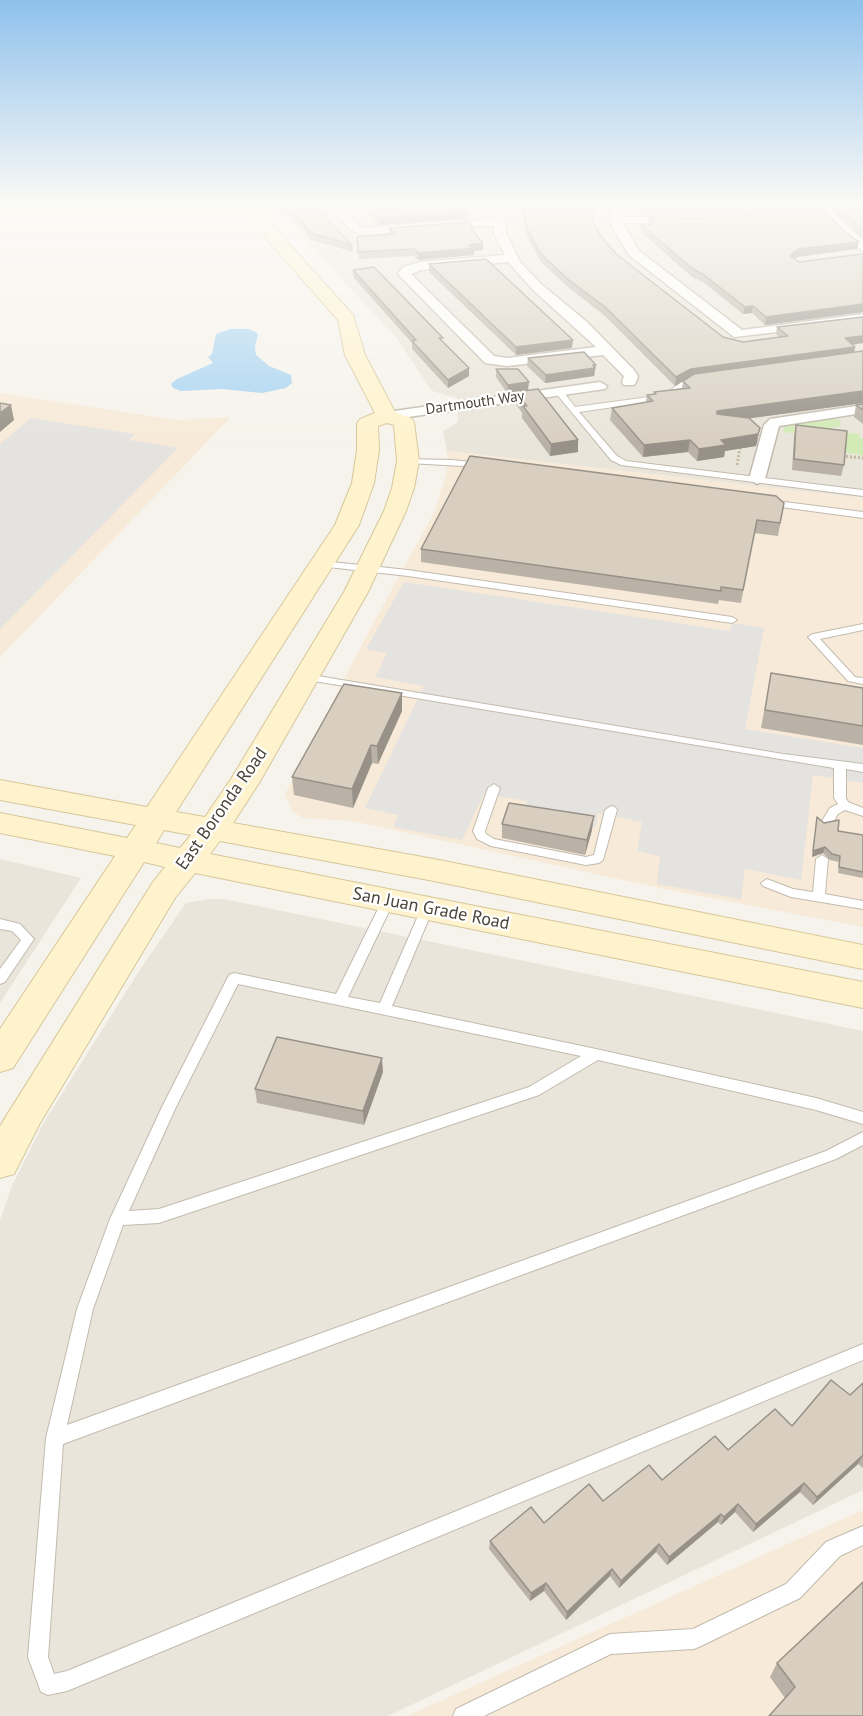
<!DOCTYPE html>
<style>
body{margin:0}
canvas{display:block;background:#f6f3ec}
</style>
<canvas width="863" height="1716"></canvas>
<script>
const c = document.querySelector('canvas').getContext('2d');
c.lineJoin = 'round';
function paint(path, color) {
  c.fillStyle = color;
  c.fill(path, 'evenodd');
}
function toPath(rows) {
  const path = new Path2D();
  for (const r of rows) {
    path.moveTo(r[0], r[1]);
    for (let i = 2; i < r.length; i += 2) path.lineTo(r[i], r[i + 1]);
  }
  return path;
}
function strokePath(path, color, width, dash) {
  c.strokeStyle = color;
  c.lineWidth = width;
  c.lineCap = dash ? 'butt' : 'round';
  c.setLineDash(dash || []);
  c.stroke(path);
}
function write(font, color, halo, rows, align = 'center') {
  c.font = font + ' "PT Sans",sans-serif';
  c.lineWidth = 4.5;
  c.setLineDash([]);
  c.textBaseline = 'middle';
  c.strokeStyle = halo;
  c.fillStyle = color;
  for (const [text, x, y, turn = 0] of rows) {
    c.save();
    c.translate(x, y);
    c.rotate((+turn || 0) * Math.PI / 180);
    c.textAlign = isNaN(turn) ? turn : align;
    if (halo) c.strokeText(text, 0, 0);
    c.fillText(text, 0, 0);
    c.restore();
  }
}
paint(toPath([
 [272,204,863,204,863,498,447,451,443,431,458,422,457,398,432,391,397,339],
 [0,859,81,878,0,1003],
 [209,899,224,899,863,1031,863,1490,388,1716,0,1716,0,1220,12,1186,43,1124,141,968,186,903]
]), '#eae5da');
paint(toPath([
 [0,393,177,420,231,417,0,657],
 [447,451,863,498,863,927,664,889,353,821,303,818,292,811,285,794,367,635,435,511,447,471],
 [863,1510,863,1716,407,1716,540,1656]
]), '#f7ead8');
paint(toPath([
 [830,417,841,421,840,427,832,427,831,438,784,432,783,425],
 [837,431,859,434,859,438,863,438,863,456,845,452]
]), '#d2eab5');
paint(toPath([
 [31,418,135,434,129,440,178,448,0,629,0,444],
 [404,582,730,631,732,623,764,628,745,729,863,748,863,783,813,775,801,880,745,869,741,899,657,884,660,856,637,851,642,822,598,813,596,827,523,815,527,801,484,794,462,840,393,827,398,815,365,808,424,686,375,677,387,653,366,649]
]), '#e5e3e0');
paint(toPath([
 [230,329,249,329,256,332,258,335,255,346,256,355,269,366,291,375,292,383,286,388,262,393,222,389,181,391,173,388,171,384,177,379,213,363,208,357,212,354,216,334]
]), '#a9d4f2');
const service = toPath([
 [698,378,701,378,701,382,689,384,669,399,579,412,617,456,626,461,863,490,863,496,621,465,611,460,555,392,562,390,575,407,664,395,684,380,698,378],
 [405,459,452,460,481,463,485,465,481,467,408,463,405,463,405,459],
 [769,500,863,512,863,518,766,505,766,501,769,500],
 [322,561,408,570,732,617,737,620,732,623,408,576,319,566,317,564,322,561],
 [863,624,863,630,820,639,855,677,863,678,863,684,848,681,808,637,813,634,863,624],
 [306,674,783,754,863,764,863,772,846,769,846,798,848,802,863,808,863,816,845,810,838,814,830,827,822,827,820,824,830,808,838,804,834,798,834,768,302,679,301,677,306,674],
 [494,784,500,788,485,831,486,834,494,839,586,857,594,855,605,810,611,806,615,807,617,810,603,860,599,863,586,865,491,846,477,839,473,831,488,788,494,784],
 [822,855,828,859,825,894,863,901,863,909,791,897,763,886,761,883,767,879,793,889,813,892,816,859,822,855],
 [388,897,394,901,348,997,380,1003,421,909,427,905,433,909,392,1006,596,1049,816,1098,863,1112,863,1124,816,1110,598,1060,539,1095,159,1223,123,1225,93,1309,67,1425,826,1151,863,1132,863,1145,836,1159,63,1444,48,1657,54,1674,67,1671,863,1344,863,1360,67,1691,48,1695,41,1692,28,1657,46,1438,77,1309,110,1219,162,1107,229,975,234,973,336,994,382,901,388,897],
 [238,984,581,1056,529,1087,159,1209,129,1211,176,1107,238,984],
 [0,919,20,924,34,939,5,982,0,984,0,969,21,940,12,931,0,929,0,919],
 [863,1526,863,1545,840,1556,800,1598,701,1646,694,1649,611,1654,484,1716,453,1716,456,1709,610,1634,693,1629,786,1584,826,1542,863,1526]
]);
const minor = toPath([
 [327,204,338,204,360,227,367,228,442,221,493,220,493,204,504,204,506,233,520,262,541,284,587,322,634,370,638,376,636,382,634,385,624,385,622,382,624,376,603,355,507,366,485,363,398,274,403,267,420,262,505,255,494,233,494,226,442,227,366,235,352,231,327,204],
 [508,262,533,290,596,347,507,358,494,356,411,274,421,270,508,262],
 [610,204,621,204,622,217,682,218,682,222,678,223,623,223,638,250,742,330,863,314,863,322,734,337,629,255,612,227,610,204],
 [826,208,830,209,863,241,863,251,844,237,823,215,794,216,788,213,794,210,826,208],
 [600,382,607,386,605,389,387,420,380,416,387,412,600,382],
 [863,405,863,413,779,426,765,479,757,484,749,479,764,425,770,419,863,405]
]);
const secondary = toPath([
 [236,204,253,204,353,315,365,355,395,412,411,418,414,422,419,461,414,488,406,511,368,592,259,783,233,823,434,859,863,945,863,969,434,881,220,841,210,854,863,982,863,1008,195,873,175,898,40,1123,14,1174,0,1178,0,1126,153,882,165,867,144,862,13,1068,0,1072,0,1029,115,856,0,833,0,813,127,838,136,825,0,800,0,780,147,807,335,525,352,483,357,450,357,423,360,419,375,413,345,355,338,320,236,204],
 [387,423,394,425,397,461,392,488,384,511,344,592,231,779,205,817,176,812,359,525,374,483,379,450,378,426,387,423],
 [164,830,191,835,180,848,156,843,164,830]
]);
strokePath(service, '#c2bbae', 2);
strokePath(minor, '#c2bbae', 3);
strokePath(secondary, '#d6c79b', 2);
strokePath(toPath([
 [842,456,863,458],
 [737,465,740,448,738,448]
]), '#c4b79f', 3, [2, 2]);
paint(service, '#fff');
paint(minor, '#fff');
paint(secondary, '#fff3cd');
paint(toPath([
 [275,204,313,204,352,245,353,252,312,240,287,212,282,213],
 [358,204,466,204,468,211,468,218,379,225],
 [522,204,592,204,593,221,600,235,616,254,723,337,743,342,779,337,776,334,777,327,863,343,852,345,854,353,863,351,863,403,749,418,758,440,756,446,725,451,724,457,697,461,688,452,643,457,610,420,612,408,646,402,647,395,654,394,654,392,682,388,683,381,690,377,675,386,604,315,569,288,540,261,526,234],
 [639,204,863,204,863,239,830,207,702,215,642,215],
 [649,218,857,249,797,257,794,259,799,262,863,254,863,312,765,325,752,313,743,314,703,282,692,277,641,232,641,225,648,225],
 [389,228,472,230,483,250,474,251,474,255,418,260,414,256,359,259,357,237,389,234],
 [429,264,572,348,516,355,429,272],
 [353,270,443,342,469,368,469,376,448,388,412,349,412,343,353,277],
 [528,358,595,373,594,376,545,383,527,366],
 [496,369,528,390,507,393,496,377],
 [516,392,578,452,550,456,522,418,522,413,516,404],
 [863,404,863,424,854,417,856,405],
 [796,425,844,465,841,476,792,470,794,436],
 [784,503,778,536,754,533,741,603,719,600,718,604,421,562,421,549],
 [771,673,863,688,863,745,761,728],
 [402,693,402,711,378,764,372,763,353,808,294,795,292,777],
 [817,817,824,823,838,831,863,835,863,878,838,873,839,862,830,860,823,853,812,857],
 [502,824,592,830,585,855,502,838],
 [383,1072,364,1125,257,1103,255,1089],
 [863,1383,863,1468,858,1464,813,1505,800,1492,753,1532,735,1512,721,1525,718,1522,667,1565,656,1552,619,1588,610,1576,566,1620,544,1591,530,1601,489,1549,490,1541,544,1523,662,1480,728,1450,792,1426,850,1395],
 [777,1663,863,1716,785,1698,770,1677]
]), '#bab2a6');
paint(toPath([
 [282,206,287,206,287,212,282,213],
 [468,211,468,218,379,225,379,218],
 [859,242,857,249,797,257,789,264,790,256,798,249],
 [483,243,483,250,474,251,474,255,418,260,418,253,469,245],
 [863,304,863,312,765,325,766,317],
 [753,306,752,313,743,314,745,307],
 [863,336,863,343,843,346,845,338],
 [573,340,572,348,516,355,516,347],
 [855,347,854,355,690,377,675,386,676,377,691,369],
 [596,365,594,376,545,383,546,375],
 [469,368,469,376,448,388,448,380],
 [529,382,528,390,507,393,508,385],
 [863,391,863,403,716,423,717,411],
 [11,405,14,420,0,432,0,413],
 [760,428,756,446,725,451,724,457,697,461,699,449,721,440],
 [578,440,578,452,550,456,551,444],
 [690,440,688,452,643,457,644,445],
 [402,693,402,711,378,764,377,746],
 [371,745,372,763,353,808,352,789],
 [594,816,592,830,585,855,587,840],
 [825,847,823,853,812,857,813,851],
 [382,1058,383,1072,364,1125,363,1111],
 [862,1456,858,1464,813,1505,817,1497],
 [804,1483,800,1492,753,1532,756,1524],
 [738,1504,735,1512,721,1525,724,1517],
 [721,1514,718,1522,667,1565,669,1557],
 [659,1544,656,1552,619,1588,621,1581],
 [612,1569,610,1576,566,1620,567,1612],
 [546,1583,544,1591,530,1601,531,1593]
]), '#979187');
const building = toPath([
 [280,204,313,204,352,245,312,233,287,206,282,206,280,204],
 [365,204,466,204,468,211,379,218,365,204],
 [523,204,592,204,593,221,600,235,616,254,723,337,743,342,788,336,777,327,863,317,863,336,845,338,855,347,691,369,676,377,605,307,569,280,541,254,526,227,523,204],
 [641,204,761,204,703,208,643,208,641,204],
 [836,204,863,204,863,230,836,204],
 [823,210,844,231,859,242,798,249,790,256,799,262,863,254,863,304,766,317,753,306,745,307,704,275,693,269,641,225,654,225,649,218,703,218,823,210],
 [470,222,472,230,483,243,469,245,474,248,418,253,414,249,358,252,357,237,396,234,389,228,470,222],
 [486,259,573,340,516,347,429,264,486,259],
 [374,267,443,338,439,338,469,368,448,380,412,341,416,340,353,270,374,267],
 [863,351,863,391,717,411,717,414,749,418,760,428,758,434,721,440,726,445,699,449,690,440,644,445,612,408,653,401,647,395,656,394,654,392,690,388,683,381,694,374,863,351],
 [584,352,596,365,593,365,595,368,546,375,528,358,584,352],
 [496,369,518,369,529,382,508,385,496,369],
 [538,389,578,440,551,444,523,406,527,406,516,392,538,389],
 [0,403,11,405,0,413,0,403],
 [863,404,863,410,856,405,863,404],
 [796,425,847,431,844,465,794,459,796,425],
 [470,456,776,496,784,503,780,523,757,520,743,590,721,587,721,591,421,549,470,456],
 [771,673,863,688,863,726,765,710,771,673],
 [344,684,402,693,377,746,371,745,352,789,292,777,344,684],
 [509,803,594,816,587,840,502,824,509,803],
 [817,817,824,823,839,820,838,831,863,835,863,872,839,867,840,856,832,854,825,847,813,851,817,817],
 [277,1037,382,1058,363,1111,255,1089,277,1037],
 [831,1380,850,1395,863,1383,863,1457,862,1456,817,1497,804,1483,756,1524,738,1504,724,1517,721,1514,669,1557,659,1544,621,1581,612,1569,567,1612,546,1583,531,1593,490,1541,531,1507,544,1523,589,1484,603,1501,649,1465,662,1480,715,1436,728,1450,775,1409,792,1426,831,1380],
 [863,1582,863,1716,769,1716,795,1687,777,1663,863,1582]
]);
paint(building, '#d8cfc1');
strokePath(building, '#979187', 1.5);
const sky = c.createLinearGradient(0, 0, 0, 444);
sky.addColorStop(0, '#8fc1ec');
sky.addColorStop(0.46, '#fbfaf6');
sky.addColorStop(1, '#fbfaf600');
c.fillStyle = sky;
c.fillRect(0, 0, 863, 444);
write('15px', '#4b4439', '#fff', [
 ["Dartmouth Way",475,403,-8]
]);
write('18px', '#4b4439', '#fff', [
 ["East Boronda Road",222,809,-55],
 ["San Juan Grade Road",431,909,11]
]);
</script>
